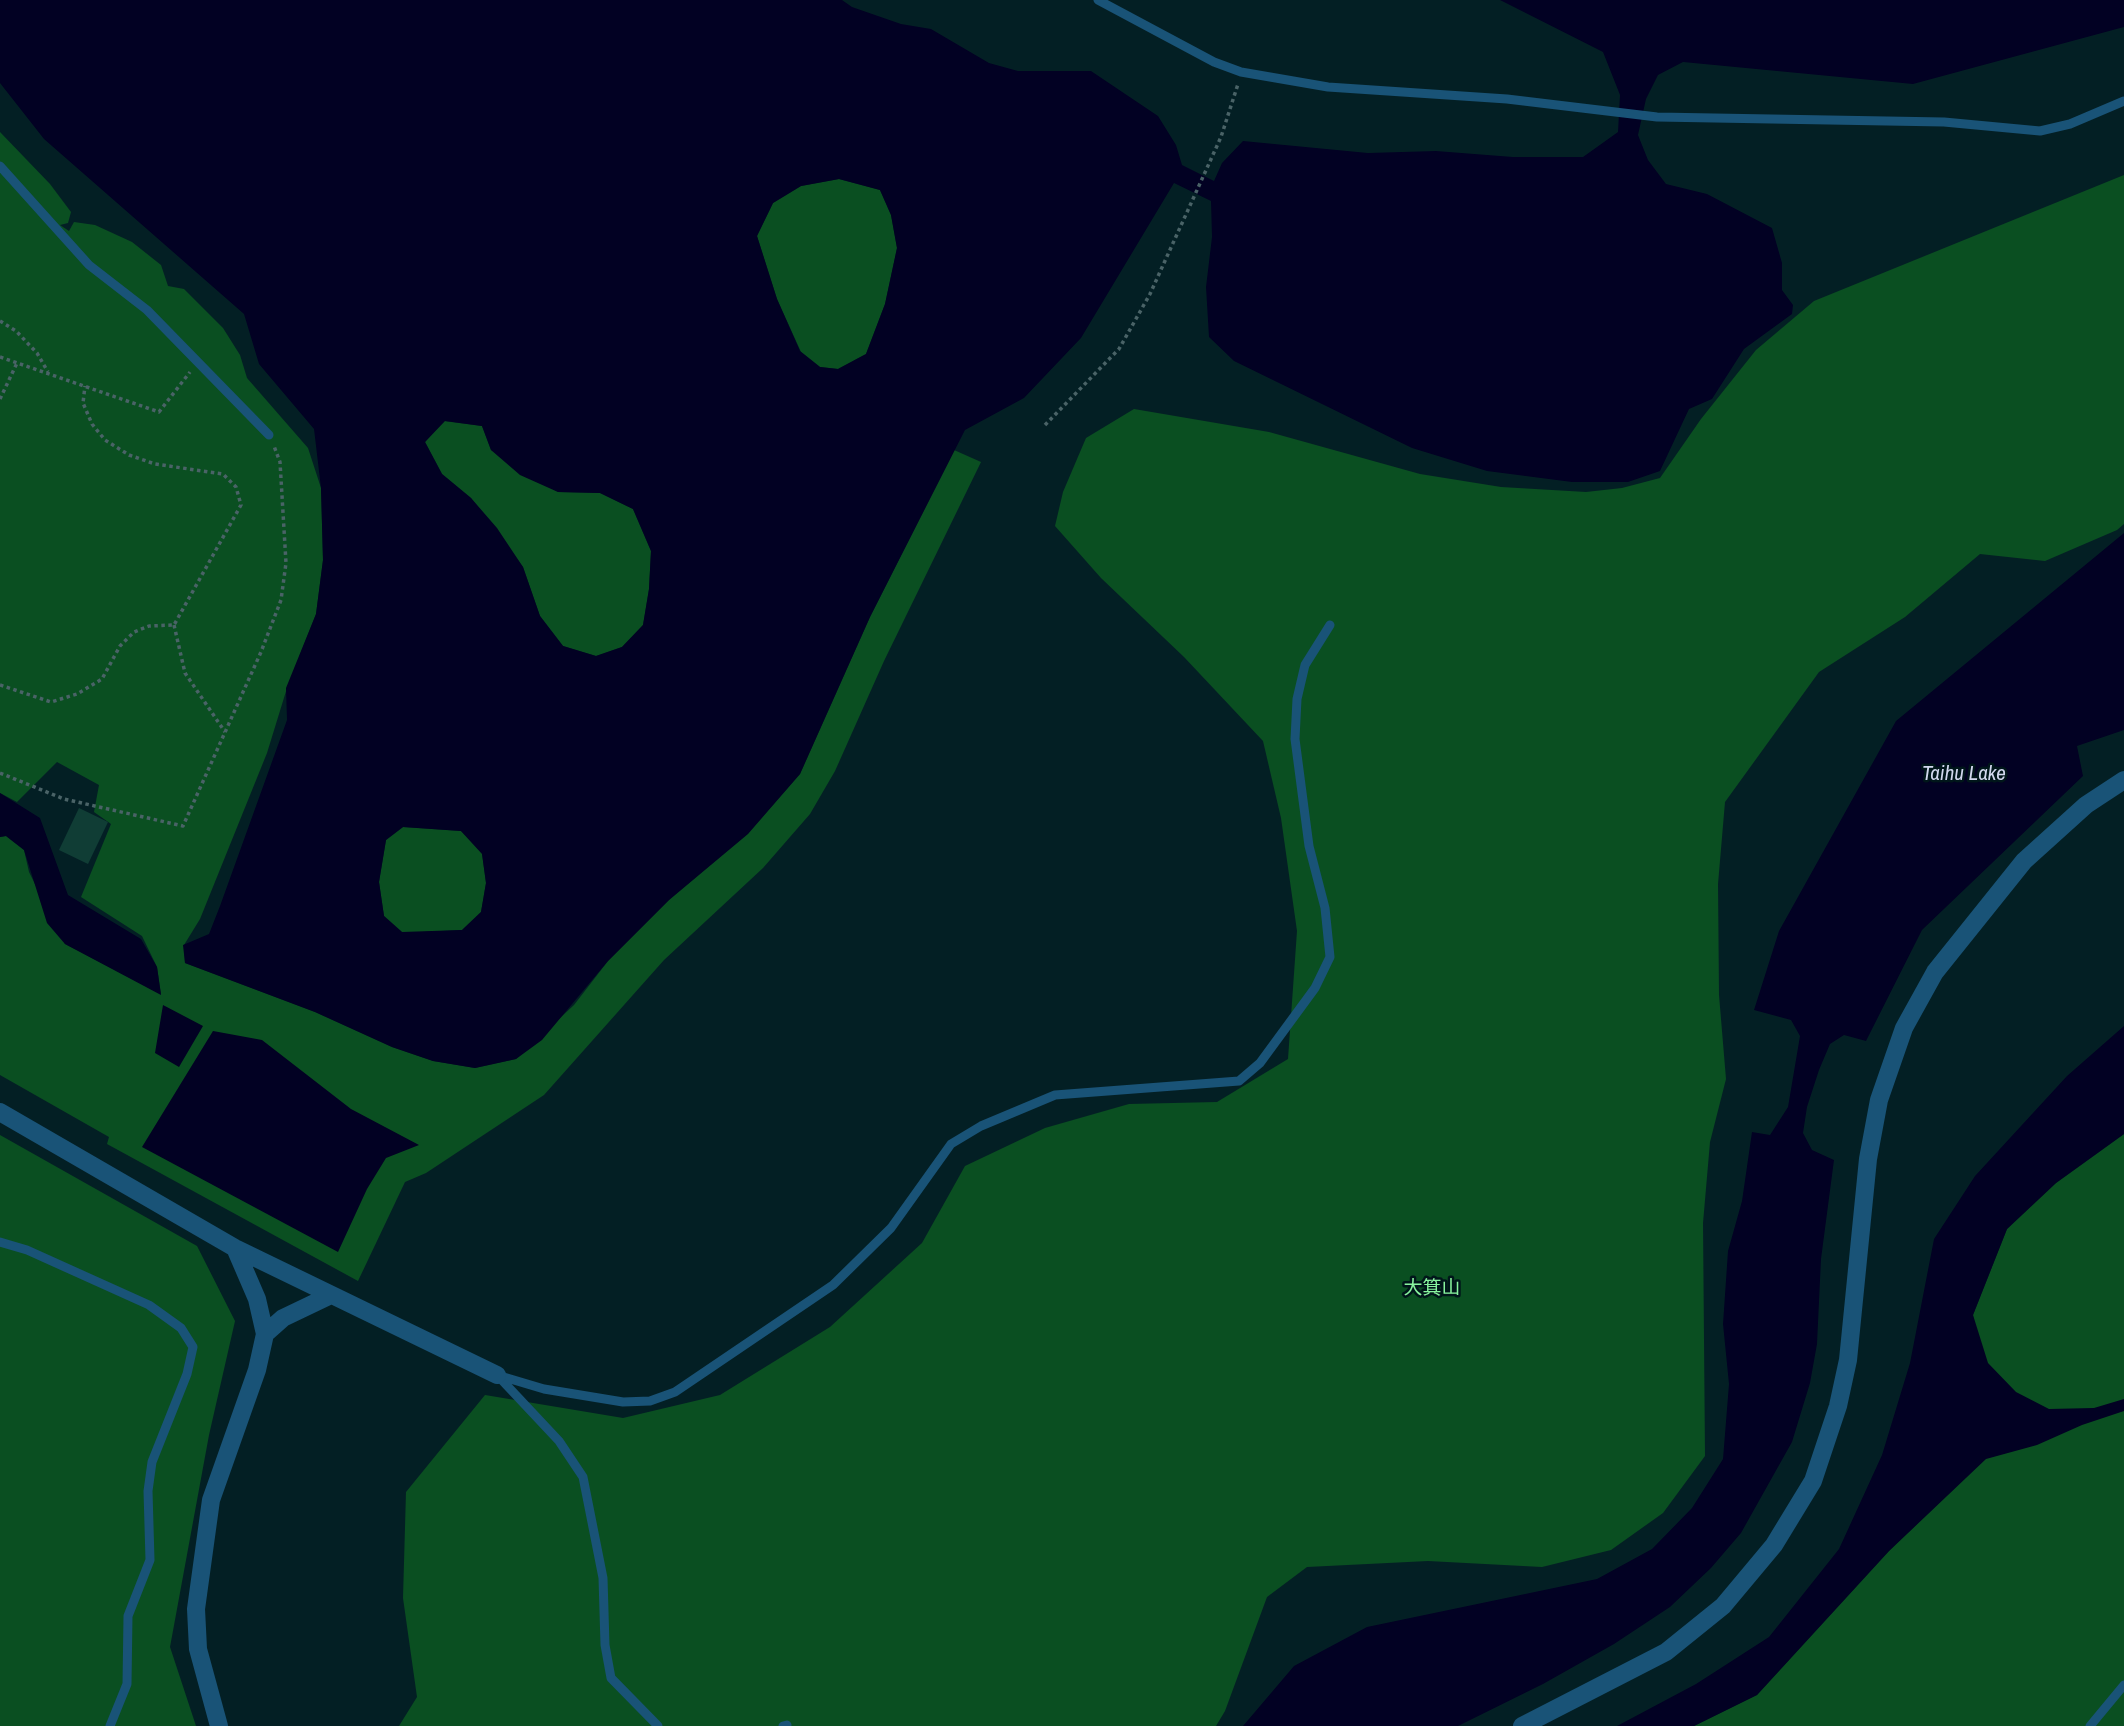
<!DOCTYPE html>
<meta charset="utf-8">
<style>
body{margin:0}
canvas{display:block;background:#031f24}
</style>
<canvas width="2124" height="1726"></canvas>
<script>
const c = document.querySelector('canvas').getContext('2d');
c.lineJoin = 'round';
function paint(path, color) {
  c.fillStyle = color;
  c.fill(path, 'evenodd');
}
function toPath(rows) {
  const path = new Path2D();
  for (const r of rows) {
    path.moveTo(r[0], r[1]);
    for (let i = 2; i < r.length; i += 2) path.lineTo(r[i], r[i + 1]);
  }
  return path;
}
function strokePath(path, color, width, dash) {
  c.strokeStyle = color;
  c.lineWidth = width;
  c.lineCap = dash ? 'butt' : 'round';
  c.setLineDash(dash || []);
  c.stroke(path);
}
function write(font, color, halo, rows, align = 'center') {
  c.font = font + ' "Archivo Narrow","Noto Sans SC",sans-serif';
  c.lineWidth = 5;
  c.setLineDash([]);
  c.textBaseline = 'middle';
  c.strokeStyle = halo;
  c.fillStyle = color;
  for (const [text, x, y, turn = 0] of rows) {
    c.save();
    c.translate(x, y);
    c.rotate((+turn || 0) * Math.PI / 180);
    c.textAlign = isNaN(turn) ? turn : align;
    if (halo) c.strokeText(text, 0, 0);
    c.fillText(text, 0, 0);
    c.restore();
  }
}
paint(toPath([
 [0,132,50,184,71,212,68,223,60,225,69,231,74,222,95,225,132,242,161,265,168,286,184,289,223,328,240,355,247,378,308,448,321,488,323,560,316,614,287,688,267,753,200,919,184,945,185,963,315,1012,392,1047,433,1061,475,1068,516,1059,574,1005,608,961,669,900,748,833,800,774,870,617,954,450,981,462,884,661,835,771,810,814,763,868,664,960,544,1095,426,1173,405,1182,358,1281,107,1144,109,1137,0,1075,0,837,6,836,24,850,29,872,65,944,161,994,157,967,142,936,81,897,111,824,94,812,99,785,57,762,17,802,0,793],
 [2124,175,2124,524,2117,530,2045,561,1980,554,1905,617,1819,672,1725,802,1718,884,1719,995,1726,1079,1710,1142,1703,1223,1705,1456,1663,1513,1611,1550,1542,1567,1428,1561,1307,1567,1267,1597,1225,1711,1216,1726,399,1726,417,1697,403,1598,406,1492,485,1395,623,1418,720,1395,830,1327,922,1243,965,1166,1045,1128,1129,1104,1217,1102,1288,1059,1297,931,1281,818,1263,741,1184,657,1101,578,1055,526,1063,492,1086,438,1134,409,1269,432,1420,474,1501,487,1586,492,1622,488,1660,478,1701,419,1756,350,1814,301],
 [839,179,880,190,891,215,897,248,885,304,866,354,838,369,820,367,801,352,777,299,757,236,773,203,801,186],
 [444,421,482,426,491,450,558,492,600,493,633,509,651,551,649,589,643,625,622,647,596,656,563,646,540,616,523,567,471,498,442,474,425,442],
 [403,827,461,831,482,853,486,883,481,912,462,930,403,933,384,916,379,882,386,840],
 [2124,1134,2124,1726,1694,1726,1757,1695,1889,1551,1985,1459,1973,1315,2007,1229,2056,1183],
 [0,1135,197,1246,235,1321,209,1435,170,1647,196,1726,0,1726]
]), '#0a4f21');
paint(toPath([
 [0,0,842,0,852,7,901,24,931,29,989,63,1018,71,1091,71,1158,116,1176,145,1182,165,1214,181,1222,163,1243,141,1368,153,1436,151,1513,157,1583,157,1618,132,1620,95,1603,52,1500,0,2124,0,2124,27,1913,84,1683,62,1658,75,1646,99,1638,135,1648,160,1666,184,1707,194,1772,228,1782,263,1782,290,1793,305,1792,314,1744,349,1712,399,1689,409,1660,471,1628,482,1572,482,1487,471,1412,448,1234,361,1209,337,1206,287,1212,237,1211,201,1174,183,1081,338,1024,398,965,430,870,617,800,774,748,834,669,900,608,961,542,1040,516,1059,475,1068,433,1061,392,1047,315,1012,185,963,183,945,209,934,220,906,287,720,286,688,316,614,323,560,321,488,314,429,259,364,244,314,44,139,0,83],
 [839,179,880,190,891,215,897,248,885,304,866,354,838,369,820,367,800,351,777,299,757,236,773,203,801,186],
 [445,421,482,426,491,450,520,475,558,492,600,493,633,509,651,551,649,589,643,625,622,647,596,656,563,646,540,616,523,567,497,528,471,498,442,474,425,442],
 [403,827,461,831,482,854,486,883,481,912,462,930,402,932,384,916,379,882,386,840],
 [2124,533,2124,730,2077,746,2083,776,1922,930,1866,1041,1844,1035,1830,1044,1819,1070,1807,1107,1803,1133,1812,1150,1834,1160,1821,1259,1817,1344,1810,1383,1792,1442,1741,1533,1711,1568,1670,1607,1614,1644,1543,1684,1458,1726,1243,1726,1294,1666,1367,1627,1597,1579,1652,1549,1692,1508,1723,1459,1729,1384,1723,1324,1728,1251,1742,1201,1752,1132,1770,1135,1788,1107,1800,1036,1791,1020,1754,1010,1779,931,1896,721],
 [0,793,40,818,68,895,141,939,157,967,161,995,65,944,47,923,24,850,6,836,0,837],
 [163,1005,203,1026,179,1067,155,1053],
 [2124,1026,2124,1134,2056,1183,2007,1229,1973,1315,1988,1363,2016,1392,2049,1409,2094,1408,2124,1399,2124,1411,2082,1425,2037,1445,1986,1459,1889,1551,1757,1695,1694,1726,1617,1726,1696,1684,1769,1637,1839,1549,1882,1455,1910,1363,1934,1239,1975,1176,2067,1076],
 [213,1031,262,1040,351,1109,419,1145,386,1158,367,1189,338,1252,142,1147]
]), '#020123');
paint(toPath([
 [79,808,108,822,88,864,59,850]
]), '#103d35');
strokePath(toPath([
 [0,321,16,331,37,353,48,372],
 [0,357,159,412,190,372],
 [0,399,17,363],
 [1045,425,1119,349,1150,294,1221,137,1238,84],
 [174,625,185,673,225,732],
 [0,685,51,702,77,694,102,679,120,646,134,632,149,626,174,625,241,505,236,487,223,474,155,464,129,455,105,440,92,424,83,403,85,386],
 [0,773,64,799,183,826,261,652,281,600,286,563,280,462,274,446]
]), '#4a6367', 3.5, [3.5, 3.5]);
strokePath(toPath([
 [1098,0,1214,62,1241,72,1328,87,1507,99,1657,117,1944,122,2040,131,2070,124,2124,101],
 [0,166,89,265,147,310,269,435],
 [0,1242,27,1250,149,1305,181,1328,193,1347,187,1374,152,1462,148,1491,150,1560,128,1616,127,1684,110,1726],
 [497,1375,544,1389,623,1402,650,1401,675,1392,833,1285,891,1228,951,1144,981,1126,1055,1095,1239,1081,1260,1063,1315,988,1330,957,1325,908,1309,846,1295,739,1297,699,1305,665,1330,625],
 [498,1376,559,1441,583,1477,603,1578,605,1645,611,1678,658,1726],
 [783,1726,787,1725],
 [2090,1726,2124,1685]
]), '#195377', 9);
strokePath(toPath([
 [0,1112,235,1248,497,1375],
 [265,1334,283,1318,329,1296],
 [219,1726,198,1649,196,1609,211,1500,257,1370,265,1334,257,1299,235,1248],
 [1522,1726,1666,1652,1723,1606,1774,1545,1813,1481,1838,1406,1848,1360,1868,1159,1879,1100,1904,1028,1935,972,2024,861,2086,805,2124,780]
]), '#195377', 18);
write('19px', '#88f49e', '#00161a', [
 ["大箕山",1432,1289]
]);
write('italic 21px', '#d1d8ee', '#00161a', [
 ["Taihu Lake",1964,774]
]);
</script>
